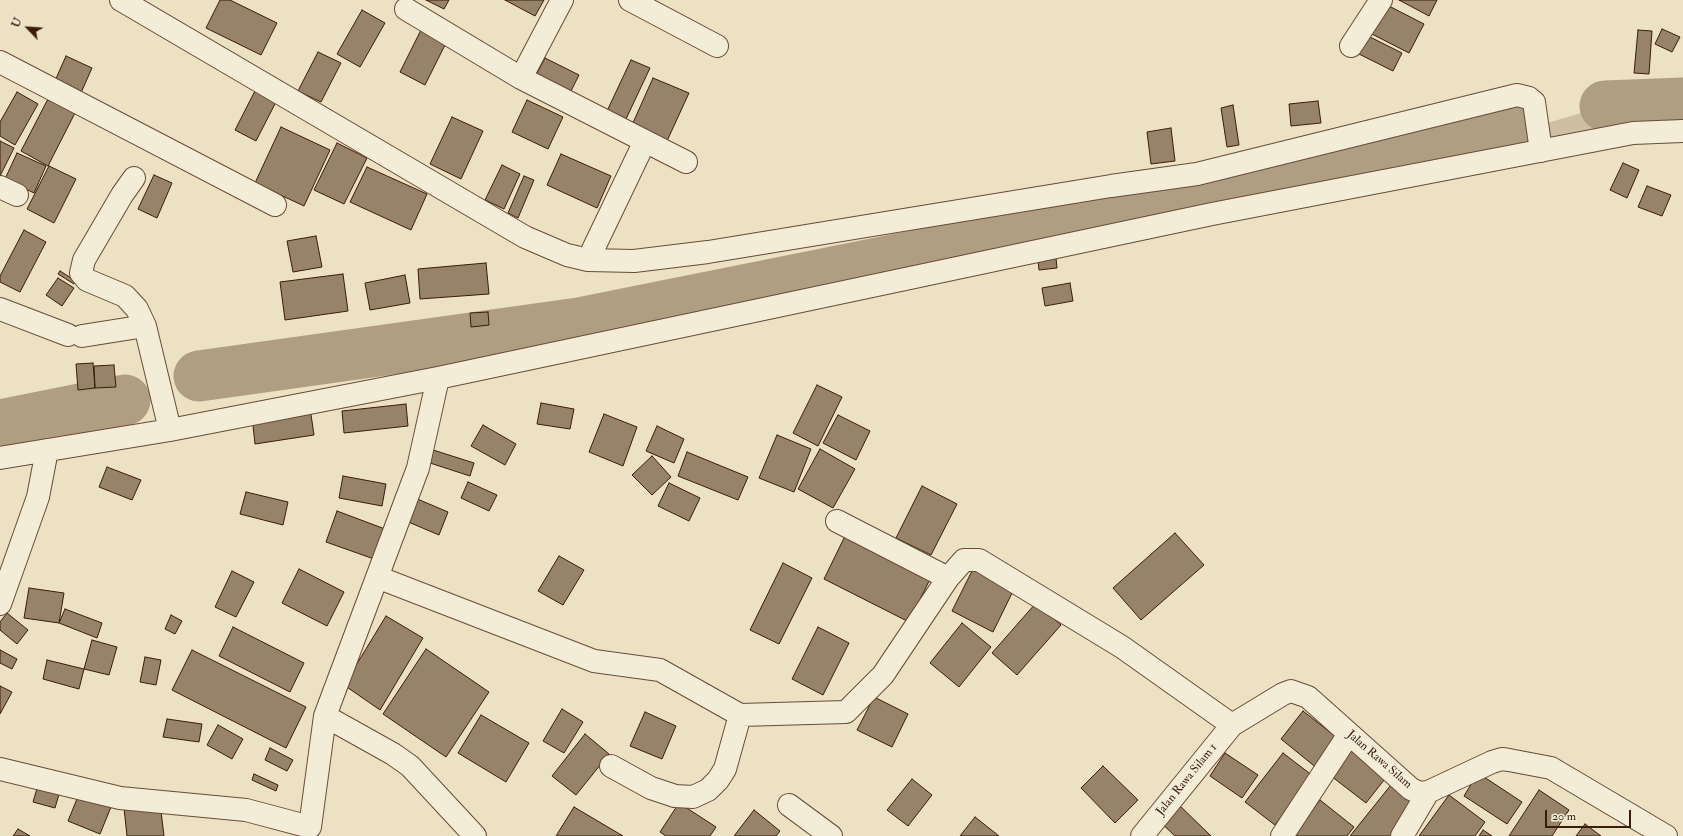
<!DOCTYPE html>
<style>
body{margin:0}
#map{position:relative;width:1683px;height:836px;overflow:hidden;background:#ece1c2;font-family:"IM FELL Double Pica",serif}
canvas{display:block}
.north{position:absolute;left:8px;top:8px;width:40px;height:40px;-webkit-text-stroke:3px #f3ecd7;paint-order:stroke;rotate:295deg;font-size:11px;font-weight:700;line-height:16px;text-align:center;color:#3b1b0a}
.north::after{content:'';display:block;margin:auto;width:14px;height:18px;background:#3b1b0a;clip-path:polygon(50% 0,100% 100%,50% 72%,0 100%)}
.scale{position:absolute;left:1545px;top:810px;width:86px;height:18px;box-sizing:border-box;border:2px solid #3b1b0a;border-top:0;padding-left:5px;font-size:12px;line-height:14px;white-space:nowrap;color:#3b1b0a;-webkit-text-stroke:3px #f3ecd7;paint-order:stroke}
</style>
<div id="map">
<canvas width="1683" height="836"></canvas>
<div class="north">U</div>
<div class="scale">20 m</div>
</div>
<script>
const c = document.querySelector('canvas').getContext('2d');
c.lineJoin = 'round';
function paint(path, color) {
  c.fillStyle = color;
  c.fill(path, 'evenodd');
}
function toPath(rows) {
  const path = new Path2D();
  for (const r of rows) {
    path.moveTo(r[0], r[1]);
    for (let i = 2; i < r.length; i += 2) path.lineTo(r[i], r[i + 1]);
  }
  return path;
}
function strokePath(path, color, width, dash) {
  c.strokeStyle = color;
  c.lineWidth = width;
  c.lineCap = dash ? 'butt' : 'round';
  c.setLineDash(dash || []);
  c.stroke(path);
}
function write(font, color, halo, rows, align = 'center') {
  c.font = font + ' "IM FELL Double Pica",serif';
  c.lineWidth = 3;
  c.setLineDash([]);
  c.textBaseline = 'middle';
  c.strokeStyle = halo;
  c.fillStyle = color;
  for (const [text, x, y, turn = 0] of rows) {
    c.save();
    c.translate(x, y);
    c.rotate((+turn || 0) * Math.PI / 180);
    c.textAlign = isNaN(turn) ? turn : align;
    if (halo) c.strokeText(text, 0, 0);
    c.fillText(text, 0, 0);
    c.restore();
  }
}
paint(toPath([
 [1683,103,1683,131,1541,151,1537,126,1605,106]
]), '#cebfa3');
strokePath(toPath([
 [1605,106,1683,103],
 [199,376,579,323,1441,150,1523,128],
 [0,425,125,400]
]), '#b09e83', 51);
const building = toPath([
 [220,0,230,0,277,23,261,55,206,28,220,0],
 [426,0,449,0,444,9,426,0],
 [505,0,544,0,535,16,505,0],
 [1399,0,1437,0,1429,16,1399,0],
 [1385,4,1424,24,1409,53,1370,33,1385,4],
 [362,10,385,23,360,67,337,54,362,10],
 [1662,29,1680,37,1672,52,1655,44,1662,29],
 [421,30,446,43,425,85,400,72,421,30],
 [1638,30,1652,31,1649,74,1634,73,1638,30],
 [1362,33,1402,53,1393,71,1353,51,1362,33],
 [318,52,341,63,321,102,298,91,318,52],
 [66,56,92,68,80,95,54,83,66,56],
 [545,58,579,75,568,97,534,79,545,58],
 [631,60,650,68,626,119,607,111,631,60],
 [653,78,689,93,667,141,632,125,653,78],
 [257,87,278,98,256,141,235,130,257,87],
 [17,92,38,104,15,145,0,136,0,122,17,92],
 [49,97,76,111,48,166,21,151,49,97],
 [527,100,563,117,548,149,512,132,527,100],
 [1318,101,1321,123,1291,126,1289,104,1318,101],
 [1233,105,1239,145,1227,147,1221,108,1233,105],
 [452,117,483,131,461,179,430,164,452,117],
 [281,127,330,150,304,206,255,183,281,127],
 [1171,128,1175,161,1151,164,1147,132,1171,128],
 [0,141,14,148,0,176,0,141],
 [337,143,367,158,344,204,314,190,337,143],
 [17,153,46,166,34,193,5,179,17,153],
 [561,154,611,176,597,208,547,185,561,154],
 [1623,163,1639,170,1627,198,1610,190,1623,163],
 [502,165,520,174,504,209,485,200,502,165],
 [49,166,76,179,54,223,27,209,49,166],
 [367,167,427,194,411,230,350,202,367,167],
 [154,175,172,183,157,218,138,209,154,175],
 [524,176,534,180,518,218,508,213,524,176],
 [1647,186,1671,195,1662,216,1638,207,1647,186],
 [24,230,46,242,20,292,0,282,0,276,24,230],
 [316,236,322,267,293,272,287,241,316,236],
 [1056,258,1057,268,1039,270,1038,260,1056,258],
 [486,263,489,294,420,299,418,269,486,263],
 [60,271,76,281,74,284,58,274,60,271],
 [343,274,348,311,285,320,280,282,343,274],
 [405,275,410,303,370,310,365,283,405,275],
 [58,278,74,288,62,306,46,295,58,278],
 [1070,283,1073,301,1045,306,1042,288,1070,283],
 [488,312,489,325,471,327,470,313,488,312],
 [93,363,95,388,78,390,76,364,93,363],
 [114,365,116,387,95,388,94,366,114,365],
 [817,385,842,397,818,446,793,433,817,385],
 [541,403,574,409,570,429,537,424,541,403],
 [406,404,408,426,344,433,342,411,406,404],
 [310,408,314,435,255,444,252,416,310,408],
 [604,414,637,427,623,466,589,452,604,414],
 [838,415,870,431,856,460,823,443,838,415],
 [483,425,516,444,505,465,471,446,483,425],
 [657,426,684,439,674,463,646,451,657,426],
 [777,435,811,449,794,492,759,478,777,435],
 [430,449,474,463,470,476,427,462,430,449],
 [820,449,855,469,833,508,798,489,820,449],
 [687,452,748,477,738,500,678,476,687,452],
 [652,456,671,477,652,495,632,475,652,456],
 [107,467,141,480,132,500,99,487,107,467],
 [343,476,386,484,382,506,339,498,343,476],
 [468,482,497,495,489,511,461,498,468,482],
 [669,483,700,498,689,521,658,506,669,483],
 [922,486,957,504,931,555,896,538,922,486],
 [246,492,288,502,283,525,240,514,246,492],
 [415,498,448,512,439,535,406,521,415,498],
 [337,511,385,529,374,559,326,542,337,511],
 [1175,533,1204,565,1141,620,1113,588,1175,533],
 [846,534,931,577,909,622,824,579,846,534],
 [559,556,584,570,563,605,538,591,559,556],
 [783,563,812,578,779,644,750,630,783,563],
 [974,567,1015,587,993,632,952,611,974,567],
 [299,569,344,592,327,626,282,603,299,569],
 [232,571,254,582,236,617,215,607,232,571],
 [29,588,64,593,59,623,24,618,29,588],
 [1036,603,1061,625,1017,675,992,653,1036,603],
 [65,609,102,623,97,638,59,623,65,609],
 [7,613,28,630,17,644,0,630,0,622,7,613],
 [171,615,182,621,175,634,165,629,171,615],
 [386,616,423,638,380,710,344,685,386,616],
 [962,623,991,647,959,687,930,663,962,623],
 [233,627,304,663,290,692,219,656,233,627],
 [818,627,849,643,823,695,792,679,818,627],
 [92,640,117,647,109,675,84,669,92,640],
 [426,649,489,692,446,757,383,714,426,649],
 [0,650,17,659,12,669,0,663,0,650],
 [192,650,306,707,286,748,172,690,192,650],
 [145,657,161,660,156,685,140,682,145,657],
 [47,660,84,669,79,689,43,679,47,660],
 [0,686,12,692,0,714,0,686],
 [874,697,908,714,892,747,857,730,874,697],
 [562,709,583,722,564,753,543,741,562,709],
 [1303,711,1340,740,1318,769,1281,739,1303,711],
 [645,712,676,726,662,759,630,746,645,712],
 [481,715,529,743,506,782,458,753,481,715],
 [167,719,202,724,199,742,163,737,167,719],
 [218,725,243,739,232,759,207,745,218,725],
 [585,734,609,754,576,795,552,776,585,734],
 [270,748,293,760,287,771,265,760,270,748],
 [1353,748,1388,775,1366,803,1331,776,1353,748],
 [1225,753,1258,775,1242,798,1210,776,1225,753],
 [1283,753,1313,776,1275,825,1245,802,1283,753],
 [1103,766,1138,800,1115,823,1081,788,1103,766],
 [1478,773,1522,802,1507,824,1464,796,1478,773],
 [254,774,278,785,276,791,252,780,254,774],
 [912,779,932,795,908,826,887,810,912,779],
 [38,785,60,791,55,808,33,802,38,785],
 [1391,785,1416,805,1392,836,1350,836,1391,785],
 [1539,790,1569,810,1552,836,1509,836,1539,790],
 [79,794,111,807,100,834,68,821,79,794],
 [1449,795,1485,822,1475,836,1419,836,1449,795],
 [1320,800,1354,827,1347,836,1292,836,1320,800],
 [1176,802,1211,836,1175,836,1158,820,1176,802],
 [160,803,164,836,127,836,124,808,160,803],
 [679,803,716,827,710,836,666,836,660,832,679,803],
 [574,807,623,836,556,836,574,807],
 [754,810,780,831,776,836,734,836,754,810],
 [975,817,999,836,960,836,975,817],
 [1585,824,1601,836,1576,836,1585,824],
 [18,829,30,836,13,836,18,829],
 [1483,830,1492,836,1479,836,1483,830]
]);
paint(building, '#97826a');
strokePath(building, '#3b1b0a', 1);
const minor = toPath([
 [121,0,525,237,567,255,588,260,634,261,708,252,1111,186,1197,174,1517,95,1529,98,1534,102,1541,151],
 [630,0,717,46],
 [406,9,521,78,686,162],
 [1351,46,1381,0],
 [0,62,275,205],
 [521,78,562,0],
 [134,178,122,195,84,260,81,273,87,280,125,296,137,309,145,326,170,430],
 [0,187,17,195],
 [588,260,645,141],
 [0,309,68,335],
 [82,336,145,326],
 [0,458,170,430,438,378,1212,214,1633,133,1683,131],
 [837,521,948,578],
 [377,577,594,661,660,670,740,715,846,712,883,675,948,578,964,560,979,560,1122,647,1232,725],
 [0,604,38,497,47,450],
 [325,716,393,754,410,766,475,836],
 [611,766,651,788,675,796,693,797,708,790,718,780,725,769,740,715],
 [0,769,120,798,246,810,310,827,325,716,418,468,438,378],
 [789,805,831,836],
 [1142,836,1232,725,1283,694,1291,691,1308,697,1411,789,1420,793,1428,792,1492,762,1502,759,1509,760,1551,768,1666,836],
 [1282,836,1349,734],
 [1402,836,1428,792]
]);
strokePath(minor, '#674c38', 24);
strokePath(minor, '#f3ecd7', 22);
write('12px', '#3b1b0a', '#f3ecd7', [
 ["Jalan Rawa Silam",1379,760,41],
 ["Jalan Rawa Silam 1",1187,780,-51]
]);
</script>
